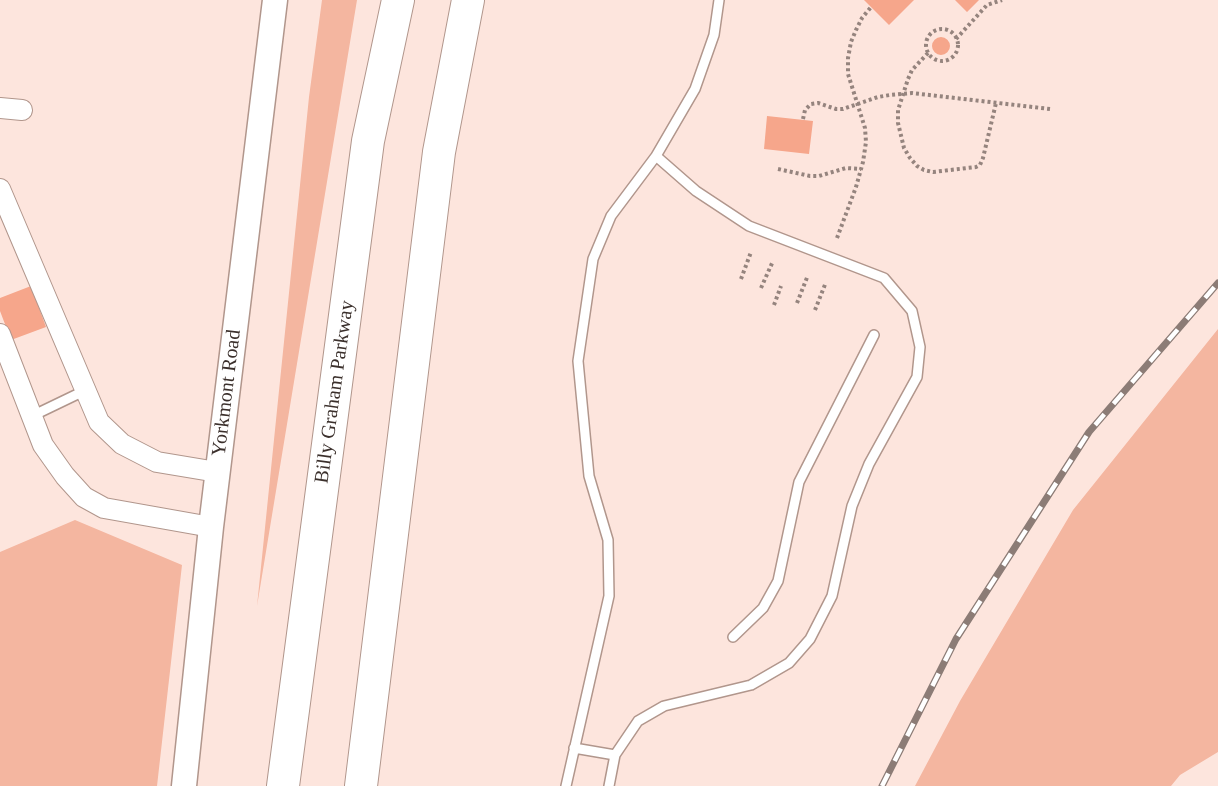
<!DOCTYPE html>
<style>
body{margin:0}
canvas{display:block;background:#fde5dd}
</style>
<canvas width="1218" height="786"></canvas>
<script>
const c = document.querySelector('canvas').getContext('2d');
c.lineJoin = 'round';
function paint(path, color) {
  c.fillStyle = color;
  c.fill(path, 'evenodd');
}
function toPath(rows) {
  const path = new Path2D();
  for (const r of rows) {
    if (r.length === 3) {
      path.moveTo(r[0] + r[2], r[1]);
      path.arc(r[0], r[1], r[2], 0, 2 * Math.PI);
      continue;
    }
    path.moveTo(r[0], r[1]);
    for (let i = 2; i < r.length; i += 2) path.lineTo(r[i], r[i + 1]);
  }
  return path;
}
function strokePath(path, color, width, dash) {
  c.strokeStyle = color;
  c.lineWidth = width;
  c.lineCap = dash ? 'butt' : 'round';
  c.setLineDash(dash || []);
  c.stroke(path);
}
function write(font, color, halo, rows, align = 'center') {
  c.font = font + ' "Times New Roman",serif';
  c.lineWidth = 4.5;
  c.setLineDash([]);
  c.textBaseline = 'middle';
  c.strokeStyle = halo;
  c.fillStyle = color;
  for (const [text, x, y, turn = 0] of rows) {
    c.save();
    c.translate(x, y);
    c.rotate((+turn || 0) * Math.PI / 180);
    c.textAlign = isNaN(turn) ? turn : align;
    if (halo) c.strokeText(text, 0, 0);
    c.fillText(text, 0, 0);
    c.restore();
  }
}
paint(toPath([
 [322,0,357,0,257,606,309,97],
 [1218,329,1218,752,1180,775,1171,786,915,786,960,701,1073,510],
 [75,520,182,565,157,786,0,786,0,552]
]), '#f4b6a0');
paint(toPath([
 [864,0,914,0,889,25],
 [955,0,979,0,967,12],
 [941,46,9],
 [767,116,813,121,809,154,764,149],
 [31,286,46,327,11,340,0,311,0,298]
]), '#f6a68b');
const service = toPath([
 [656,156,695,89,714,35,719,0],
 [32,416,86,390],
 [733,637,763,608,778,581,799,482,874,335],
 [574,748,615,755],
 [566,786,609,596,608,540,589,476,578,361,593,259,611,216,656,156,696,191,749,226,884,278,912,311,920,347,917,377,869,464,852,506,832,596,810,639,789,663,751,685,664,706,638,721,615,755,609,786]
]);
const minor = toPath([
 [0,108,22,110],
 [0,189,99,422,122,444,157,462,217,472],
 [0,334,43,445,65,476,84,497,104,508,211,527]
]);
const tertiary = toPath([
 [184,786,211,527,275,0]
]);
const trunk = toPath([
 [283,786,368,141,398,0],
 [361,786,439,152,468,0]
]);
strokePath(service, '#b1968c', 12);
strokePath(minor, '#b1968c', 22);
strokePath(tertiary, '#b1968c', 27);
strokePath(trunk, '#b1968c', 34);
strokePath(toPath([
 [942,45,16],
 [956,39,987,5,1002,0],
 [928,53,912,70,908,79,898,110,898,123,904,148,910,158,917,166,924,170,933,172,976,167,980,165,983,158,996,103],
 [803,119,805,110,811,104,818,103,836,109,843,109,878,97,890,95,912,93,1050,109],
 [778,169,810,176,819,176,846,168,861,169],
 [837,238,856,187,863,162,866,142,865,128,848,74,848,58,851,42,856,30,862,18,871,7],
 [741,279,751,252],
 [761,288,773,261],
 [797,303,808,275],
 [774,305,781,286],
 [815,310,826,282]
]), '#95847e', 4, [3, 3]);
strokePath(service, '#fff', 9);
strokePath(minor, '#fff', 20);
strokePath(tertiary, '#fff', 24);
strokePath(trunk, '#fff', 32);
const rail = toPath([
 [882,786,956,639,1089,432,1218,283]
]);
strokePath(rail, '#8c7c76', 7);
strokePath(rail, '#fff', 4.5, [14]);
write('20px', '#3b302c', '#fff', [
 ["Billy Graham Parkway",335,392,-82],
 ["Yorkmont Road",227,393,-83]
]);
</script>
